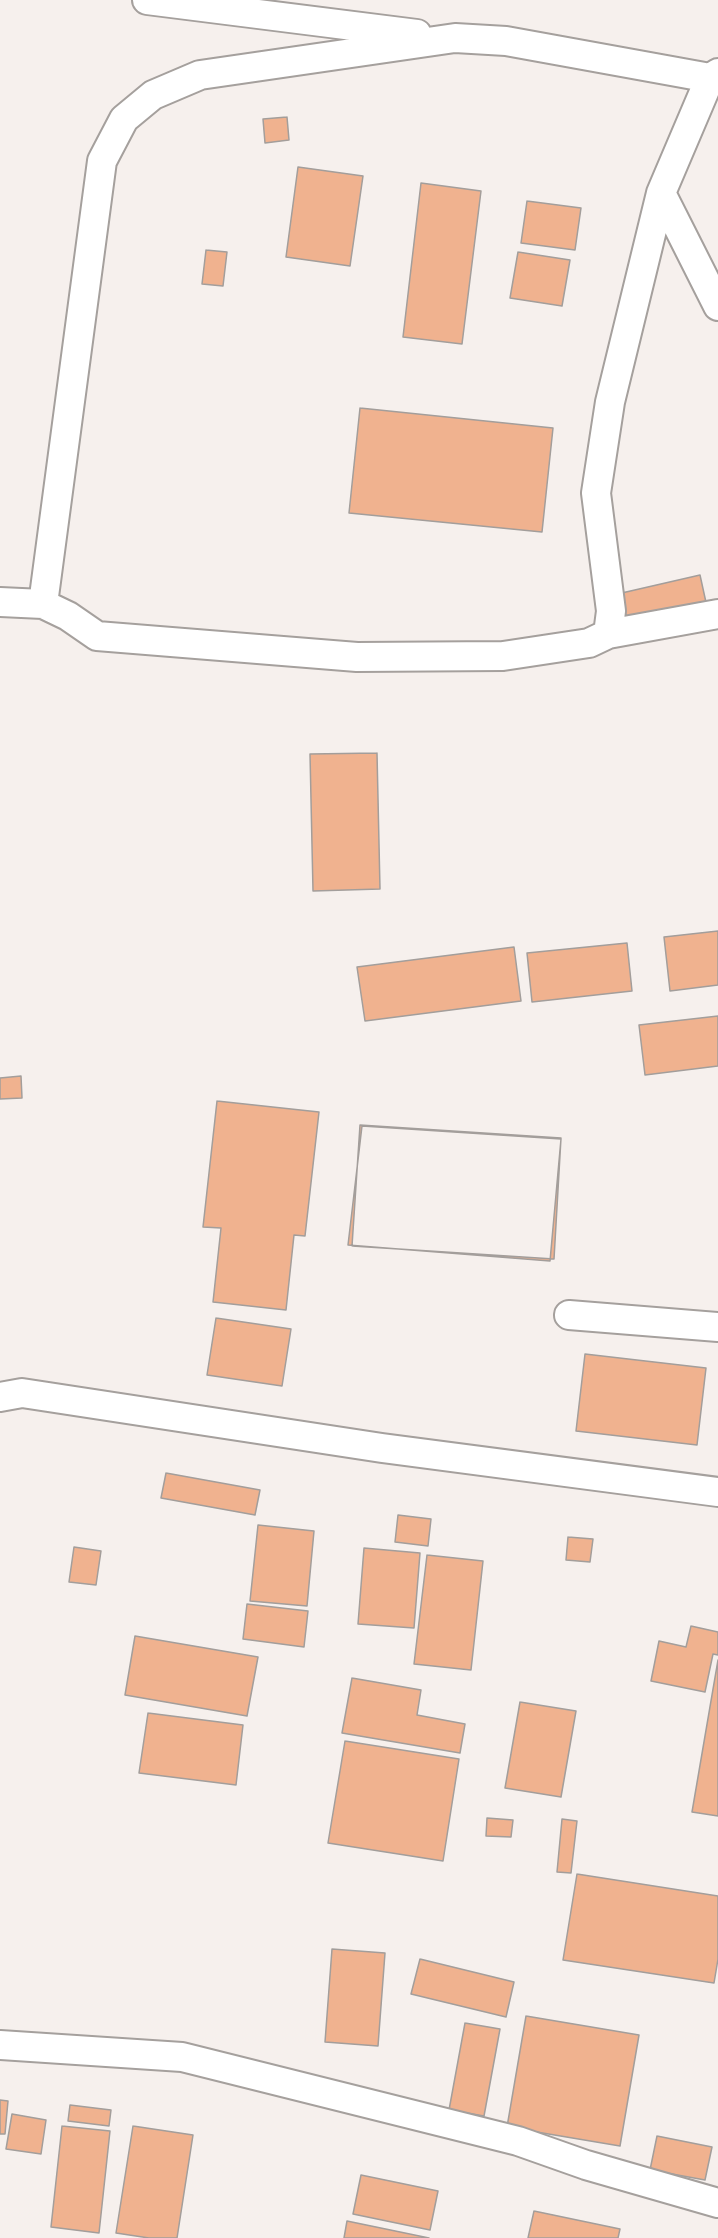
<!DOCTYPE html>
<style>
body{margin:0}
canvas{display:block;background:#f6f0ed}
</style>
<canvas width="718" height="2238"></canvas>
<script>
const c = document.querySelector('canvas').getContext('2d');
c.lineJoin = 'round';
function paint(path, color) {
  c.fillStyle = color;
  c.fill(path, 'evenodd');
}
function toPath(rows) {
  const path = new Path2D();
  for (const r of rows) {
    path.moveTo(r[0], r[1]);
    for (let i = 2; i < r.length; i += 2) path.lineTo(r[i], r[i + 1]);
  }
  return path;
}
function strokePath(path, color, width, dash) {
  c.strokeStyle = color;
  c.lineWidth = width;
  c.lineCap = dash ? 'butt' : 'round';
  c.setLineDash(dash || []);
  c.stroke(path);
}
const building = toPath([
 [287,117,289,140,265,143,263,119,287,117],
 [298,167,363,176,350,266,286,257,298,167],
 [421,183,481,191,462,344,403,337,421,183],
 [527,201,581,208,575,250,521,243,527,201],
 [206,250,227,252,223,286,202,284,206,250],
 [518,252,570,260,562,306,510,298,518,252],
 [360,408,553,428,542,532,349,513,360,408],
 [700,575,707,607,620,627,613,595,700,575],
 [377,753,380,889,313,891,310,754,377,753],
 [718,931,718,985,670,991,664,937,718,931],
 [627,943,632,991,532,1002,527,953,627,943],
 [514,947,521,1001,365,1021,357,967,514,947],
 [718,1016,718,1066,645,1075,639,1025,718,1016],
 [21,1076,22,1098,0,1099,0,1078,21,1076],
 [217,1101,319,1112,305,1236,294,1235,286,1310,213,1302,221,1228,203,1227,217,1101],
 [360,1125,561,1138,554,1259,352,1246,360,1125],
 [362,1126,561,1139,550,1261,348,1245,362,1126],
 [216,1318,291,1329,282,1386,207,1375,216,1318],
 [585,1354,706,1368,697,1445,576,1431,585,1354],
 [166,1473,260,1490,255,1515,161,1498,166,1473],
 [398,1515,431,1519,428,1546,395,1542,398,1515],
 [258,1525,314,1531,307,1606,250,1601,258,1525],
 [568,1537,593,1539,590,1562,566,1560,568,1537],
 [74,1547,101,1551,96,1585,69,1582,74,1547],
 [364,1548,420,1553,414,1628,358,1624,364,1548],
 [427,1555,483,1561,471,1670,414,1664,427,1555],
 [247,1604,308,1611,304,1647,243,1639,247,1604],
 [691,1626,718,1632,718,1655,713,1654,705,1692,651,1681,659,1641,686,1647,691,1626],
 [135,1636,258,1657,247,1716,125,1695,135,1636],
 [718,1660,718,1816,692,1812,718,1660],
 [352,1678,421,1690,417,1715,465,1724,460,1753,342,1733,352,1678],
 [520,1702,576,1711,561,1797,505,1788,520,1702],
 [148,1713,243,1725,236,1785,139,1773,148,1713],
 [345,1741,459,1759,443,1861,328,1843,345,1741],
 [487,1818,513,1820,511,1837,486,1836,487,1818],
 [562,1819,577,1821,571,1873,557,1872,562,1819],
 [577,1874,718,1896,718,1959,714,1983,563,1960,577,1874],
 [332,1949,385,1953,378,2046,325,2042,332,1949],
 [420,1959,514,1982,506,2017,411,1994,420,1959],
 [526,2016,639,2035,620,2146,507,2127,526,2016],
 [465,2023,500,2029,484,2116,449,2110,465,2023],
 [0,2100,8,2101,5,2134,0,2134,0,2100],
 [70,2105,111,2110,109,2126,68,2121,70,2105],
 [12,2114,46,2120,41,2154,6,2149,12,2114],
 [62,2126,110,2131,99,2233,51,2227,62,2126],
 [133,2126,193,2135,177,2238,149,2238,116,2233,133,2126],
 [657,2136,712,2147,705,2180,650,2170,657,2136],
 [361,2175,438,2191,430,2230,353,2214,361,2175],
 [534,2211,620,2229,618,2238,528,2238,534,2211],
 [347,2221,429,2238,344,2238,347,2221]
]);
paint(building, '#f0b28f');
strokePath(building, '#a39e9b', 1.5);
const street = toPath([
 [147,0,417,34],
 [661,193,718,306],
 [0,602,43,604,68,616,97,636,357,657,503,656,589,643,608,634,718,614],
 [43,604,102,161,124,119,153,95,200,75,455,38,506,41,710,78],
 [608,634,611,611,596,493,610,402,661,193,710,78,718,73],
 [569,1315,718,1327],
 [0,1397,22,1393,382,1448,718,1492],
 [0,2045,182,2057,518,2141,586,2165,718,2203]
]);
strokePath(street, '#a5a09d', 32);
strokePath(street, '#fff', 28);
</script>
